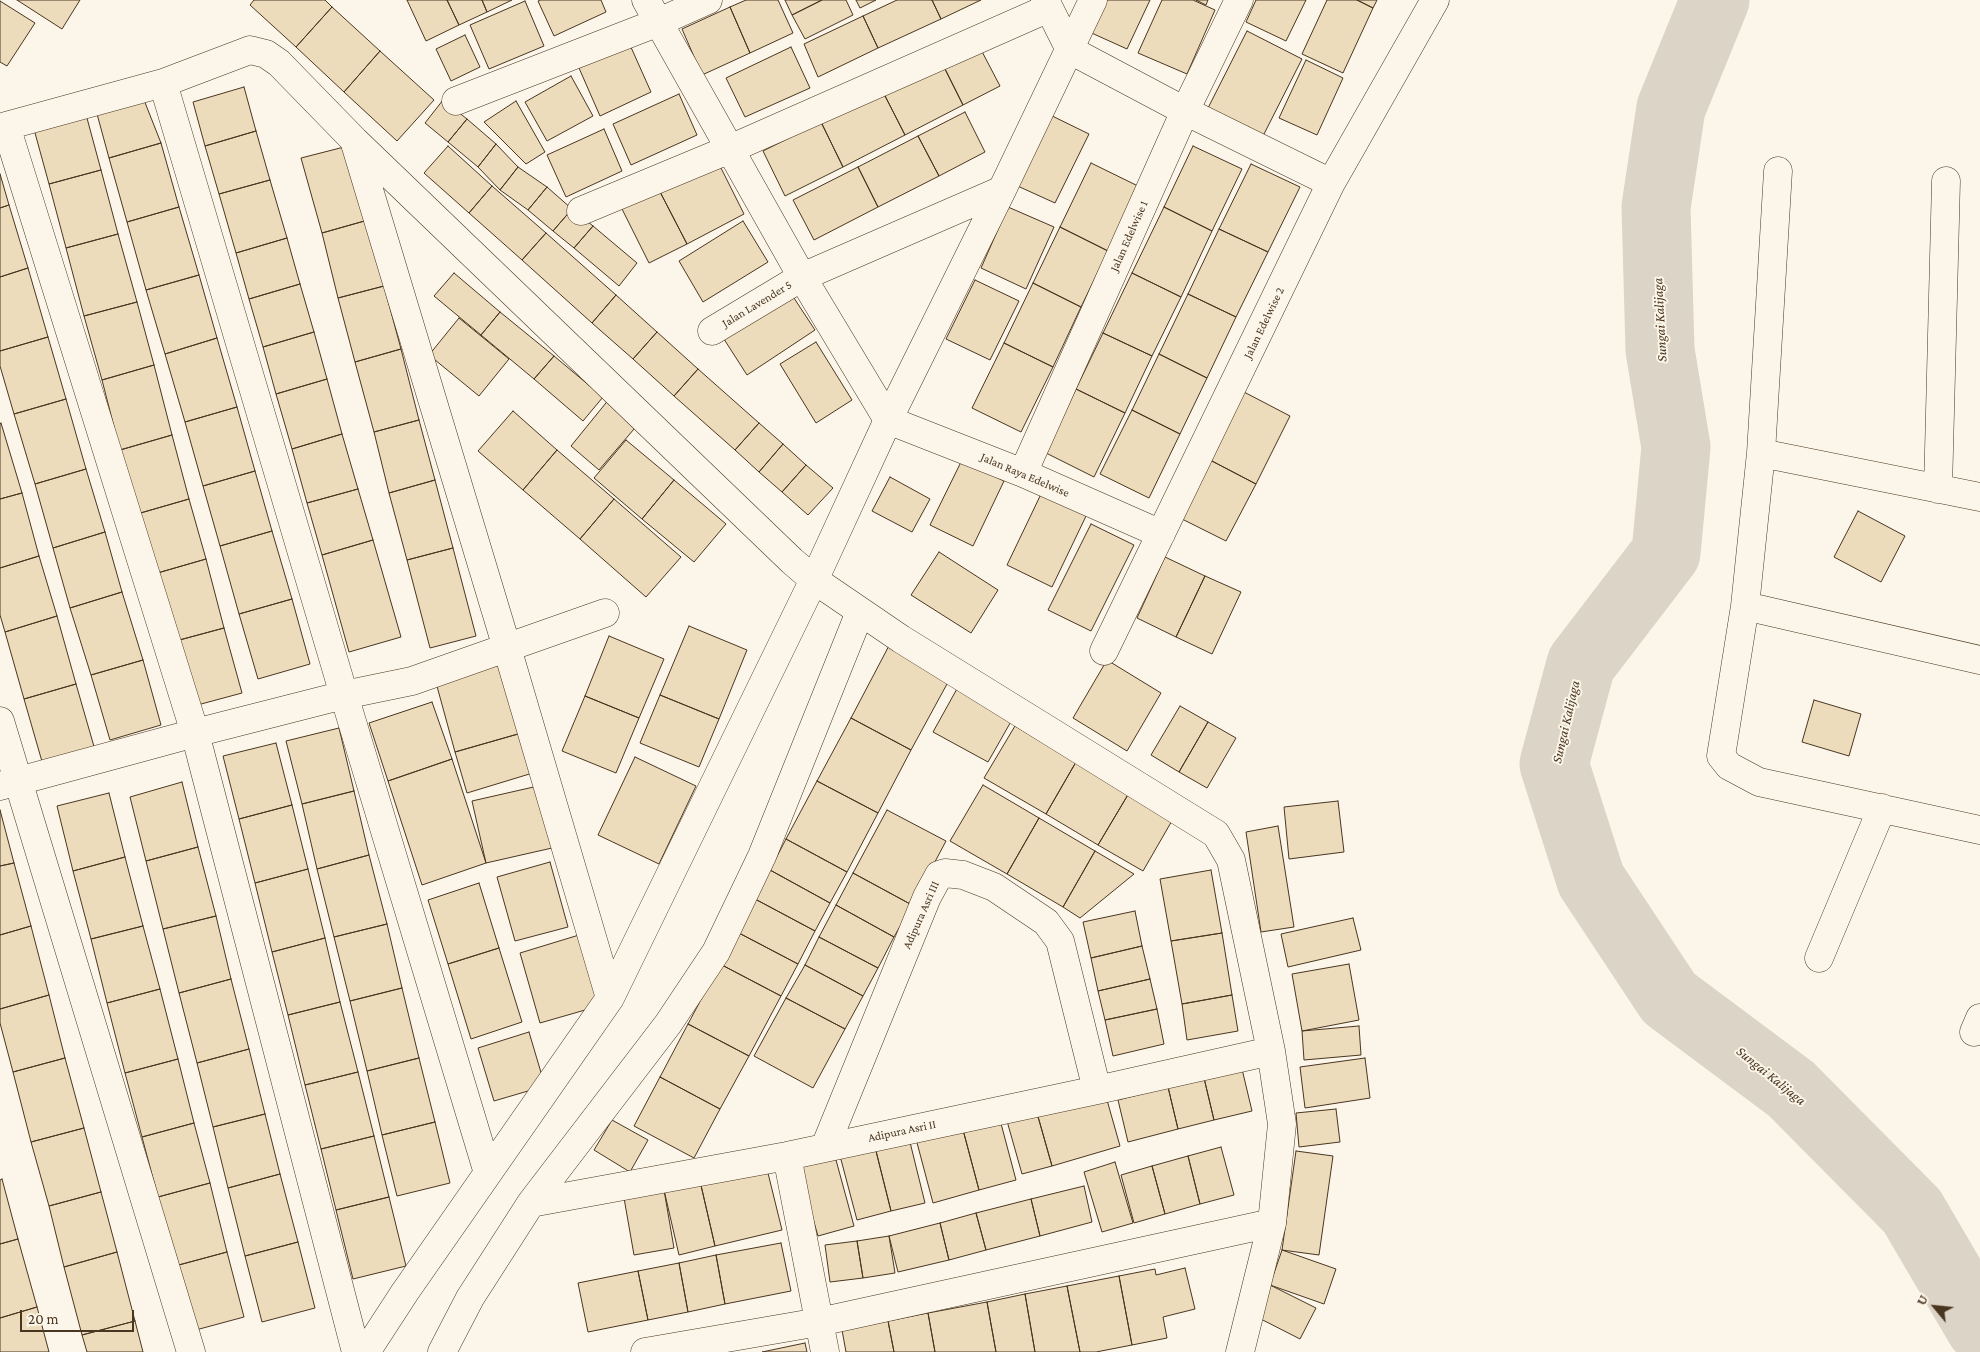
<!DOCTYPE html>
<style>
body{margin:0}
#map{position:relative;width:1980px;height:1352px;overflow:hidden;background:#fbf6e9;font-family:"Crimson Pro",serif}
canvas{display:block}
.north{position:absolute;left:1910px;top:1282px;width:50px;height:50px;-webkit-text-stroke:4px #fbf6e9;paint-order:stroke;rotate:298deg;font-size:14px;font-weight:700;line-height:20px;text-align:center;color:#4a3520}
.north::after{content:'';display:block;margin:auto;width:18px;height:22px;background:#4a3520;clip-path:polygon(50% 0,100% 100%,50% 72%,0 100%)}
.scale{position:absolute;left:20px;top:1310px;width:114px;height:22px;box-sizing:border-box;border:2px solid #4a3520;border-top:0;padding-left:6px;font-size:15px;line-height:18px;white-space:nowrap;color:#4a3520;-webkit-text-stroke:4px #fbf6e9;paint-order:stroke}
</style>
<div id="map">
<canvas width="1980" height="1352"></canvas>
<div class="north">U</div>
<div class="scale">20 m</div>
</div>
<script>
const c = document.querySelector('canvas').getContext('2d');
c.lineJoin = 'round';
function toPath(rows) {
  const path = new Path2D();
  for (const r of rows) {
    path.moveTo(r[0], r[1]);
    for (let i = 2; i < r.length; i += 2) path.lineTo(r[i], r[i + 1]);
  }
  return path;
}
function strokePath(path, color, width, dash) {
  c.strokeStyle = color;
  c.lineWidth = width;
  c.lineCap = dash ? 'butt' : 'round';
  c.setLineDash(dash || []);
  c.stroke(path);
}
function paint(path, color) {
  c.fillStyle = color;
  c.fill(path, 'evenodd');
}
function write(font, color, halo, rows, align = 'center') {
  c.font = font + ' "Crimson Pro",serif';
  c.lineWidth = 4;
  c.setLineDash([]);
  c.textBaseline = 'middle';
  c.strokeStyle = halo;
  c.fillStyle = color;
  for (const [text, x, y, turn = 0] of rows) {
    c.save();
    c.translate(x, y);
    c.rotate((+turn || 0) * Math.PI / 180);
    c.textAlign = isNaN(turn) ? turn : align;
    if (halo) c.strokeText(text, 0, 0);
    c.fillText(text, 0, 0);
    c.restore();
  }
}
strokePath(toPath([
 [1715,0,1671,108,1656,207,1660,350,1676,447,1666,553,1581,664,1554,764,1591,880,1669,998,1791,1089,1912,1211,1980,1327]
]), '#dcd4c6', 69);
const building = toPath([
 [17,0,80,0,62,29,17,0],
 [254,0,325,0,332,7,296,47,250,5,254,0],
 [407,0,447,0,459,25,426,41,407,0],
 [447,0,482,0,487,12,459,25,447,0],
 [482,0,512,0,487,12,482,0],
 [540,0,601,0,606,12,554,36,538,1,540,0],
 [746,0,778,0,793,33,750,53,730,7,746,0],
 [785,0,822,0,792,15,785,0],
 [822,0,846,0,853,15,805,39,792,15,822,0],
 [856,0,876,0,860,8,856,0],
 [897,0,932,0,941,19,878,48,863,16,897,0],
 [932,0,981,0,941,19,932,0],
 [1099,0,1150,0,1127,49,1085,30,1099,0],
 [1162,0,1193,0,1215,10,1187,74,1138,53,1162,0],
 [1196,0,1208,0,1206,5,1196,0],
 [1256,0,1306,0,1286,41,1246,22,1256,0],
 [1327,0,1357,0,1373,8,1343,73,1302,54,1327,0],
 [1357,0,1377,0,1373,8,1357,0],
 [0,1,35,23,7,66,0,62,0,1],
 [525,1,544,46,489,69,470,25,525,1],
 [332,7,380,51,344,92,296,47,332,7],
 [730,7,750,53,702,75,682,29,730,7],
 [863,16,878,48,818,77,804,44,863,16],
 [1247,31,1302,59,1263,136,1208,108,1247,31],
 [465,35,480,67,451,81,436,49,465,35],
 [977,42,1000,86,963,105,941,61,977,42],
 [630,45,651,92,600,116,579,68,630,45],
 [791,47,810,88,745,117,726,78,791,47],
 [380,51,434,100,397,141,344,92,380,51],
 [1306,60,1343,78,1317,135,1279,118,1306,60],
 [941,61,963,105,905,135,882,90,941,61],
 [571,76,593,116,547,141,525,102,571,76],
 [244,87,256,131,205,146,193,102,244,87],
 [882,90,905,135,843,167,821,122,882,90],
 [679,94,697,135,631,165,613,124,679,94],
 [144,100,161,143,109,158,97,114,144,100],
 [443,100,467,119,448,142,425,123,443,100],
 [516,101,545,152,526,164,484,122,516,101],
 [84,107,101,170,49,184,32,122,84,107],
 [965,112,985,152,939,176,918,136,965,112],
 [1044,112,1089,134,1055,203,1011,183,1044,112],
 [467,119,496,144,478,167,448,142,467,119],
 [821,122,843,167,785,196,763,151,821,122],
 [604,129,622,171,566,197,547,155,604,129],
 [256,131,270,180,219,194,205,146,256,131],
 [918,136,939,176,878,207,858,167,918,136],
 [161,143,179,207,127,222,109,158,161,143],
 [496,144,518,167,500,190,478,167,496,144],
 [348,146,368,220,322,233,301,158,348,146],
 [448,146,492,186,469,213,424,173,448,146],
 [1193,146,1242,169,1212,231,1164,207,1193,146],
 [716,158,744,214,687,244,658,188,716,158],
 [1091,163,1140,187,1108,251,1060,227,1091,163],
 [1251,164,1300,187,1268,252,1219,229,1251,164],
 [518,167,547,187,528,210,500,190,518,167],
 [858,167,878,207,814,240,793,200,858,167],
 [101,170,118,234,66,248,49,184,101,170],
 [0,174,9,205,0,208,0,174],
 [270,180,287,238,236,253,219,194,270,180],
 [492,186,546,233,522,260,469,213,492,186],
 [547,187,572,209,553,231,528,210,547,187],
 [658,188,687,244,649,263,621,207,658,188],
 [9,205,28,268,0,277,0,208,9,205],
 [179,207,199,275,146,290,127,222,179,207],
 [1008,207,1054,227,1026,289,981,268,1008,207],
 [1164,207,1212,231,1181,297,1132,273,1164,207],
 [572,209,593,226,574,248,553,231,572,209],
 [368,220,384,286,338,298,322,233,368,220],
 [743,221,768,262,703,302,679,261,743,221],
 [593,226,637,263,619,286,574,248,593,226],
 [1060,227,1108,251,1081,307,1033,283,1060,227],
 [1219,229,1268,252,1236,317,1188,294,1219,229],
 [546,233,616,295,592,323,522,260,546,233],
 [118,234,137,302,84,316,66,248,118,234],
 [287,238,300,284,249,299,236,253,287,238],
 [28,268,48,337,0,351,0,277,28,268],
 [454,273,500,312,481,335,434,296,454,273],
 [1132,273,1181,297,1152,356,1103,333,1132,273],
 [199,275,217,338,165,354,146,290,199,275],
 [975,280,1019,301,990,360,946,339,975,280],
 [1033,283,1081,307,1053,367,1004,343,1033,283],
 [300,284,314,332,263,347,249,299,300,284],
 [384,286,401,349,355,362,338,298,384,286],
 [790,292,815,330,747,375,722,336,790,292],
 [1188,294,1236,317,1207,378,1159,354,1188,294],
 [616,295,657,332,633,359,592,323,616,295],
 [137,302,154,365,102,380,84,316,137,302],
 [500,312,554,356,534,379,481,335,500,312],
 [459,318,509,359,479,396,429,355,459,318],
 [314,332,327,379,276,394,263,347,314,332],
 [657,332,698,369,674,396,633,359,657,332],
 [1103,333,1152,356,1125,413,1076,389,1103,333],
 [48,337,66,399,14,414,0,366,0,351,48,337],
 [217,338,237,407,185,422,165,354,217,338],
 [816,342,852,400,816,423,780,364,816,342],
 [1004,343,1053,367,1021,432,972,408,1004,343],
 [401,349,419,420,374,432,355,362,401,349],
 [1159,354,1207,378,1180,434,1132,410,1159,354],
 [554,356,603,397,583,421,534,379,554,356],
 [154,365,172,435,120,450,102,380,154,365],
 [698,369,759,423,735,450,674,396,698,369],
 [327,379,342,434,292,449,276,394,327,379],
 [1076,389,1125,413,1094,477,1046,453,1076,389],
 [1244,392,1290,416,1256,484,1210,460,1244,392],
 [610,398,640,422,599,470,571,446,610,398],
 [66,399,86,469,35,484,14,414,66,399],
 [237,407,255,471,203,486,185,422,237,407],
 [1132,410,1180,434,1149,498,1100,474,1132,410],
 [513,411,557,450,523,490,478,451,513,411],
 [419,420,435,480,389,493,374,432,419,420],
 [1,423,22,493,0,499,0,424,1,423],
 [759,423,783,444,759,472,735,450,759,423],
 [342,434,358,489,307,503,292,449,342,434],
 [172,435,189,499,137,514,120,450,172,435],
 [626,440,674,480,642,519,594,478,626,440],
 [783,444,806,465,782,492,759,472,783,444],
 [557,450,614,499,580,539,523,490,557,450],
 [962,460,1004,481,973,546,930,525,962,460],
 [1210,460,1256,484,1226,541,1180,518,1210,460],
 [806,465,833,488,808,515,782,492,806,465],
 [86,469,105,532,53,548,35,484,86,469],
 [255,471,272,531,220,546,203,486,255,471],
 [890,477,930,499,912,532,872,511,890,477],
 [435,480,453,548,407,560,389,493,435,480],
 [674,480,726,524,694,562,642,519,674,480],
 [358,489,373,540,322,555,307,503,358,489],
 [1042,492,1087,514,1052,587,1007,565,1042,492],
 [22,493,39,556,0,568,0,499,22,493],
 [189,499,206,559,154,574,137,514,189,499],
 [614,499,681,557,646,597,580,539,614,499],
 [1858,511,1905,536,1881,582,1834,557,1858,511],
 [1091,524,1134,545,1091,631,1048,610,1091,524],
 [272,531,292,599,239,614,220,546,272,531],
 [105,532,122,592,70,608,53,548,105,532],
 [373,540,401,637,349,652,322,555,373,540],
 [453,548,476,636,430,648,407,560,453,548],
 [939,552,998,590,971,633,911,595,939,552],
 [39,556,57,616,5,632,0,615,0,568,39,556],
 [1165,557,1205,576,1176,637,1137,618,1165,557],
 [206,559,224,628,172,642,154,574,206,559],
 [1205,576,1241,592,1212,654,1176,637,1205,576],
 [122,592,143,660,91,675,70,608,122,592],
 [292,599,310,664,258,679,239,614,292,599],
 [57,616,76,684,24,699,5,632,57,616],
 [689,626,747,650,719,719,660,695,689,626],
 [224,628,242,693,190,707,172,642,224,628],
 [609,636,664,659,639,718,585,696,609,636],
 [892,640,953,673,911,750,851,718,892,640],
 [504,659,525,732,455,752,435,679,504,659],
 [143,660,161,725,110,740,91,675,143,660],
 [1107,660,1161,693,1127,751,1073,718,1107,660],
 [76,684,95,750,43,765,24,699,76,684],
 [958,687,1013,718,988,762,933,732,958,687],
 [660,695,719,719,699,767,640,743,660,695],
 [585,696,639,718,616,773,562,751,585,696],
 [1814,700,1861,714,1849,756,1802,742,1814,700],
 [432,702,452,759,388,781,369,723,432,702],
 [1180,706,1208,722,1179,772,1151,755,1180,706],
 [851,718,911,750,878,813,817,781,851,718],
 [1208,722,1236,738,1207,788,1179,772,1208,722],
 [1015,726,1076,762,1046,814,984,778,1015,726],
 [339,728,354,791,302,804,286,741,339,728],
 [525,732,536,772,467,793,455,752,525,732],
 [276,743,292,805,239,819,223,756,276,743],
 [635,757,696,786,659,864,598,835,635,757],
 [452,759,486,863,422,885,388,781,452,759],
 [1076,762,1129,793,1098,845,1046,814,1076,762],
 [817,781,878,813,847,872,786,839,817,781],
 [182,782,198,847,146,861,130,797,182,782],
 [983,785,1039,818,1007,874,950,841,983,785],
 [538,786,552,848,486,863,472,801,538,786],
 [354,791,369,855,317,869,302,804,354,791],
 [109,793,125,857,73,871,57,806,109,793],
 [1129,793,1173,819,1143,871,1098,845,1129,793],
 [1338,801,1344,852,1289,859,1284,807,1338,801],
 [292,805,308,869,255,883,239,819,292,805],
 [0,810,14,863,0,866,0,810],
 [887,810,946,841,912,905,853,873,887,810],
 [1039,818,1095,851,1063,907,1007,874,1039,818],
 [1278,826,1294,927,1261,932,1246,832,1278,826],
 [786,839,847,872,830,903,770,870,786,839],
 [198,847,216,916,163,929,146,861,198,847],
 [1095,851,1134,874,1080,918,1063,907,1095,851],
 [369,855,387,924,334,937,317,869,369,855],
 [125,857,143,926,91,939,73,871,125,857],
 [550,862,568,927,515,941,497,877,550,862],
 [14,863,31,926,0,935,0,866,14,863],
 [308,869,325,938,272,952,255,883,308,869],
 [770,870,830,903,815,931,755,899,770,870],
 [1211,870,1222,933,1171,941,1160,879,1211,870],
 [853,873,912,905,894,937,836,905,853,873],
 [479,883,499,948,448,964,428,900,479,883],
 [755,899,815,931,798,964,737,932,755,899],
 [836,905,894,937,878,968,819,937,836,905],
 [1135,911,1142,946,1091,958,1083,922,1135,911],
 [216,916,231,979,179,993,163,929,216,916],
 [1353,918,1361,950,1288,967,1281,934,1353,918],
 [387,924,402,988,350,1001,334,937,387,924],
 [31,926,49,995,0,1009,0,935,31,926],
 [143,926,160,989,107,1003,91,939,143,926],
 [737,932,798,964,781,996,720,964,737,932],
 [1222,933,1232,995,1182,1004,1171,941,1222,933],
 [579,935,599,1006,540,1023,520,953,579,935],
 [819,937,878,968,863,996,805,965,819,937],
 [325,938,340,1002,288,1015,272,952,325,938],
 [1142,946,1150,979,1098,991,1091,958,1142,946],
 [499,948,522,1022,471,1039,448,964,499,948],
 [720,964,781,996,749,1056,688,1024,720,964],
 [1349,964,1359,1020,1302,1031,1292,974,1349,964],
 [805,965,863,996,845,1029,786,998,805,965],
 [231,979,249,1049,197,1063,179,993,231,979],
 [1150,979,1157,1009,1105,1020,1098,991,1150,979],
 [402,988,419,1058,367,1071,350,1001,402,988],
 [160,989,178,1059,125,1073,107,1003,160,989],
 [49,995,65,1058,13,1072,0,1023,0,1009,49,995],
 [1232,995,1238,1031,1187,1040,1182,1004,1232,995],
 [786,998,845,1029,813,1088,754,1056,786,998],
 [340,1002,358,1072,305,1085,288,1015,340,1002],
 [1157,1009,1164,1044,1113,1056,1105,1020,1157,1009],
 [688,1024,749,1056,720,1109,660,1077,688,1024],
 [1359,1026,1361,1055,1304,1060,1302,1031,1359,1026],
 [529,1032,545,1086,494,1101,478,1048,529,1032],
 [249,1049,265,1114,213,1127,197,1063,249,1049],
 [65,1058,84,1128,31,1142,13,1072,65,1058],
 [419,1058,435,1122,382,1135,367,1071,419,1058],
 [1365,1058,1370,1098,1305,1108,1300,1067,1365,1058],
 [178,1059,194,1123,142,1137,125,1073,178,1059],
 [1242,1069,1252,1111,1214,1120,1204,1078,1242,1069],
 [358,1072,374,1136,321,1149,305,1085,358,1072],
 [660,1077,720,1109,694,1158,634,1126,660,1077],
 [1204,1078,1214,1120,1178,1129,1168,1087,1204,1078],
 [1168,1087,1178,1129,1128,1142,1118,1100,1168,1087],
 [1105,1093,1120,1146,1052,1166,1037,1113,1105,1093],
 [1336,1109,1340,1142,1299,1147,1296,1113,1336,1109],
 [1037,1113,1052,1166,1022,1174,1007,1121,1037,1113],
 [265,1114,280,1174,228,1188,213,1127,265,1114],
 [999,1116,1016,1180,979,1190,962,1126,999,1116],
 [612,1120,648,1140,630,1172,594,1150,612,1120],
 [435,1122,450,1183,397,1196,382,1135,435,1122],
 [194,1123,210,1183,158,1197,142,1137,194,1123],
 [962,1126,979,1190,933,1203,916,1139,962,1126],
 [84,1128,101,1192,49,1206,31,1142,84,1128],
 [908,1134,925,1203,891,1211,874,1143,908,1134],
 [374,1136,389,1197,336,1210,321,1149,374,1136],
 [874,1143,891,1211,857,1220,839,1152,874,1143],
 [1221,1147,1234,1195,1200,1204,1188,1156,1221,1147],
 [833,1149,854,1226,818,1236,796,1160,833,1149],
 [1296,1151,1333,1156,1319,1255,1282,1250,1296,1151],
 [1188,1156,1200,1204,1165,1214,1152,1166,1188,1156],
 [1115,1162,1133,1223,1102,1232,1084,1172,1115,1162],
 [766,1165,782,1230,715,1246,700,1181,766,1165],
 [1152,1166,1165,1214,1134,1223,1121,1175,1152,1166],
 [280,1174,298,1242,245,1256,228,1188,280,1174],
 [2,1179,18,1239,0,1244,0,1180,2,1179],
 [700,1181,715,1246,679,1255,664,1190,700,1181],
 [210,1183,227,1252,175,1266,158,1197,210,1183],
 [1084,1186,1092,1222,1040,1236,1031,1199,1084,1186],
 [664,1190,674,1248,634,1255,624,1198,664,1190],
 [101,1192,117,1252,64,1267,49,1206,101,1192],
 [389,1197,406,1266,353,1279,336,1210,389,1197],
 [1031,1199,1040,1236,986,1250,976,1213,1031,1199],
 [976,1213,986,1250,949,1260,940,1223,976,1213],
 [940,1223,949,1260,898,1272,889,1236,940,1223],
 [889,1236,895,1273,863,1278,857,1241,889,1236],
 [18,1239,37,1307,0,1318,0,1244,18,1239],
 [857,1241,863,1278,830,1282,825,1245,857,1241],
 [298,1242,315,1308,262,1322,245,1256,298,1242],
 [781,1243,791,1291,725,1304,716,1255,781,1243],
 [1282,1250,1336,1269,1324,1304,1270,1285,1282,1250],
 [117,1252,135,1321,82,1335,64,1267,117,1252],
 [227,1252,244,1317,192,1331,175,1266,227,1252],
 [716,1255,725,1304,688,1312,679,1263,716,1255],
 [679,1263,688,1312,648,1320,638,1271,679,1263],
 [1185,1268,1195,1309,1163,1317,1167,1338,1132,1345,1119,1276,1155,1269,1156,1275,1185,1268],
 [638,1271,648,1320,588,1332,578,1283,638,1271],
 [1119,1276,1132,1345,1096,1352,1080,1352,1067,1286,1119,1276],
 [1270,1285,1316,1308,1300,1339,1253,1315,1270,1285],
 [1067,1286,1080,1352,1035,1352,1025,1294,1067,1286],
 [1025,1294,1035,1352,996,1352,987,1302,1025,1294],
 [987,1302,996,1352,935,1352,928,1313,987,1302],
 [37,1307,49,1352,0,1352,0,1318,37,1307],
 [928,1313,935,1352,894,1352,888,1321,928,1313],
 [135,1321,143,1352,87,1352,82,1335,135,1321],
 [888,1321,894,1352,846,1352,842,1330,888,1321],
 [805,1343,807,1352,762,1352,805,1343]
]);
paint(building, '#ecdcbc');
strokePath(building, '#4a3520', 1);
const minor = toPath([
 [646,0,802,277,888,420],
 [1045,0,1070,50,1185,111,1331,183],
 [163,83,344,695,488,1173],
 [456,101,659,22,708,0],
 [355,141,792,561,813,579,901,639,1216,834,1231,860,1271,1051,1282,1124,1272,1223,1240,1352],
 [1778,171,1761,453,1745,606,1721,756,1729,766,1759,782,1980,830],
 [581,211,730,149,1049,8],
 [712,331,802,277,1002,190],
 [888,420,1023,473,1161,534],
 [1761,453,1980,497],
 [1023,473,1185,111,1239,0],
 [1938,489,1946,181],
 [1745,606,1980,660],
 [1104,651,1331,183,1435,0],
 [0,721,191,1352],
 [0,786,195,733,344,695,412,681,605,613],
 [1819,958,1882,808],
 [1974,1032,1980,1018],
 [825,1147,927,897,939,875,945,873,963,875,994,887,1046,922,1060,941,1097,1090],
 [787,1156,825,1352],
 [531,1203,787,1156,1097,1090,1271,1051],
 [356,1352,195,733,6,126,163,83,250,50,266,54,279,63,354,140,507,648,610,998],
 [366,1352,405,1292,610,998,822,563,888,420,1002,190,1093,0],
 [442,1352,470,1298,531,1203,668,1024,716,952,762,856,860,612],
 [645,1352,819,1322,1272,1223]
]);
strokePath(minor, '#4a3520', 29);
strokePath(minor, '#fbf6e9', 28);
write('12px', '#4a3520', '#fbf6e9', [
 ["Jalan Edelwise 1",1129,236,-66],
 ["Jalan Lavender 5",757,304,-31],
 ["Jalan Edelwise 2",1264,323,-64],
 ["Jalan Raya Edelwise",1025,475,23],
 ["Adipura Asri III",921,915,-66],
 ["Adipura Asri II",902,1131,-12]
]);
write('italic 14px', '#4a3520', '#fbf6e9', [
 ["Sungai Kalijaga",1660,320,-93],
 ["Sungai Kalijaga",1566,722,-77],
 ["Sungai Kalijaga",1771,1076,39]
]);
</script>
